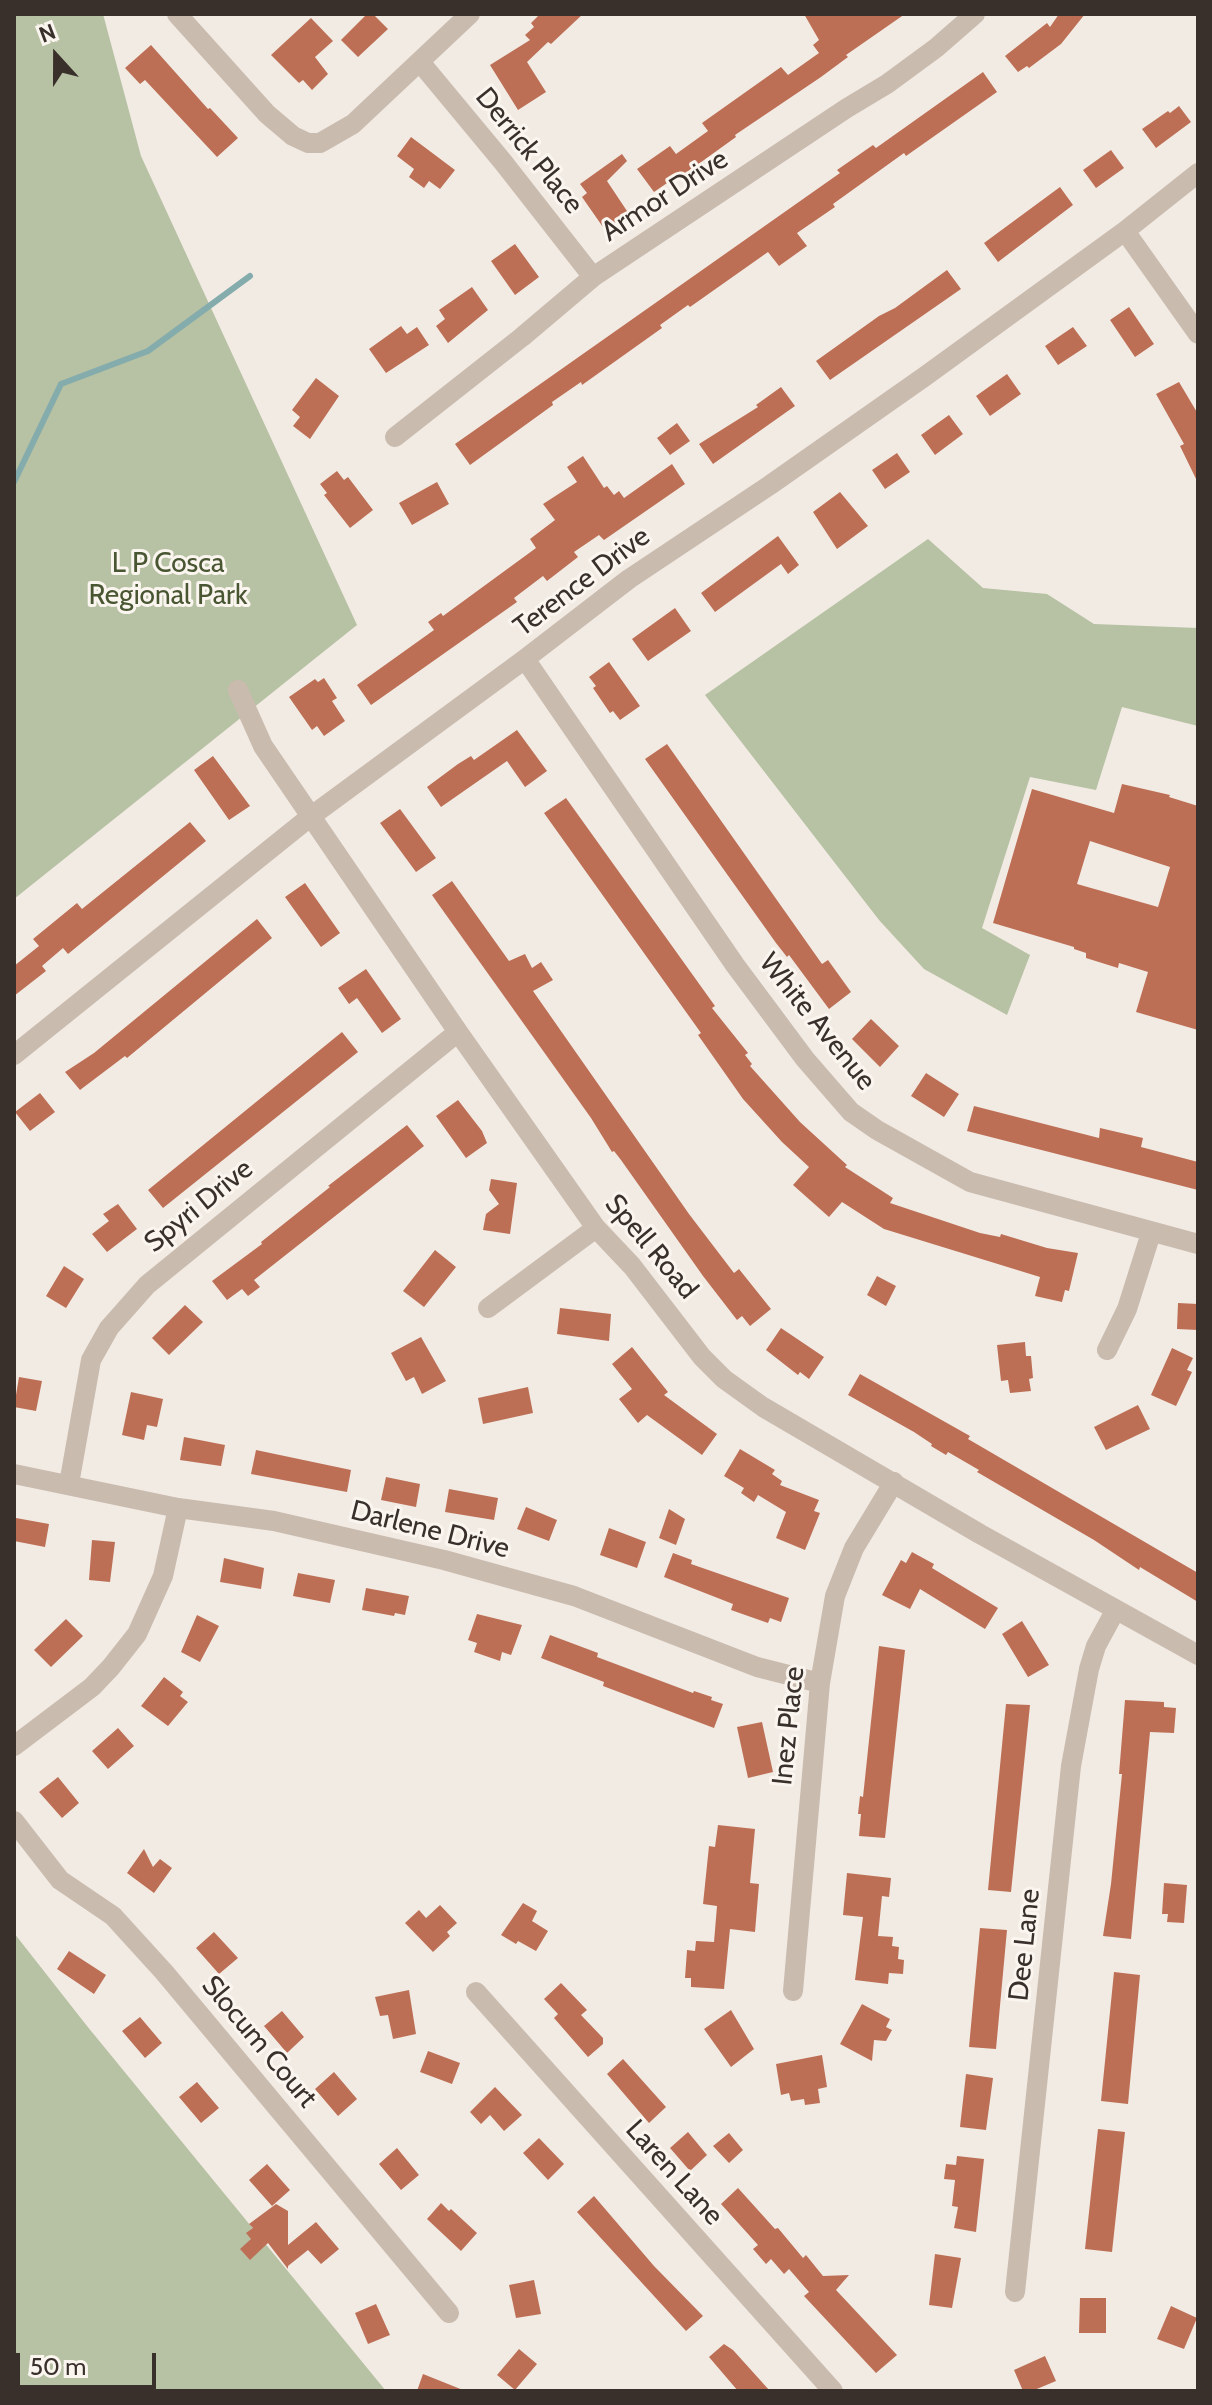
<!DOCTYPE html>
<style>
body{margin:0}
#map{position:relative;width:1212px;height:2405px;overflow:hidden;background:#f2ebe3;font-family:Cabin,sans-serif}
canvas{display:block}
.frame{position:absolute;inset:0;border:16px solid #39302c;pointer-events:none}
.north{position:absolute;left:16px;top:16px;width:80px;height:80px;-webkit-text-stroke:6px #faf5ef;paint-order:stroke;rotate:339deg;font-size:22px;font-weight:700;line-height:32px;text-align:center;color:#39302c}
.north::after{content:'';display:block;margin:auto;width:28px;height:36px;background:#39302c;clip-path:polygon(50% 0,100% 100%,50% 72%,0 100%)}
.scale{position:absolute;left:16px;top:2353px;width:140px;height:36px;box-sizing:border-box;border:4px solid #39302c;border-top:0;padding-left:10px;font-size:24px;line-height:28px;white-space:nowrap;color:#39302c;-webkit-text-stroke:6px #faf5ef;paint-order:stroke}
</style>
<div id="map">
<canvas width="1212" height="2405"></canvas>
<div class="frame"></div>
<div class="north">N</div>
<div class="scale">50 m</div>
</div>
<script>
const c = document.querySelector('canvas').getContext('2d');
c.lineJoin = 'round';
function paint(path, color) {
  c.fillStyle = color;
  c.fill(path, 'evenodd');
}
function toPath(rows) {
  const path = new Path2D();
  for (const r of rows) {
    path.moveTo(r[0], r[1]);
    for (let i = 2; i < r.length; i += 2) path.lineTo(r[i], r[i + 1]);
  }
  return path;
}
function strokePath(path, color, width, dash) {
  c.strokeStyle = color;
  c.lineWidth = width;
  c.lineCap = dash ? 'butt' : 'round';
  c.setLineDash(dash || []);
  c.stroke(path);
}
function write(font, color, halo, rows, align = 'center') {
  c.font = font + ' Cabin,sans-serif';
  c.lineWidth = 6;
  c.setLineDash([]);
  c.textBaseline = 'middle';
  c.strokeStyle = halo;
  c.fillStyle = color;
  for (const [text, x, y, turn = 0] of rows) {
    c.save();
    c.translate(x, y);
    c.rotate((+turn || 0) * Math.PI / 180);
    c.textAlign = isNaN(turn) ? turn : align;
    if (halo) c.strokeText(text, 0, 0);
    c.fillText(text, 0, 0);
    c.restore();
  }
}
paint(toPath([
 [14,14,103,14,141,156,357,625,14,899],
 [928,539,983,588,1047,594,1094,624,1198,628,1198,726,1122,707,1096,790,1030,777,982,928,1030,955,1007,1015,924,969,879,920,705,695],
 [14,1933,87,2026,386,2391,14,2391]
]), '#b7c1a3');
strokePath(toPath([
 [14,482,61,384,148,351,250,276]
]), '#84acad', 6);
paint(toPath([
 [367,14,373,14,388,29,358,57,341,40],
 [540,14,583,14,551,44,548,42,527,62,546,92,518,110,490,65,530,40,525,35,534,27,531,23],
 [804,14,905,14,846,55,848,57,821,77,735,135,736,137,672,183,670,181,654,192,637,169,670,146,676,154,708,131,702,123,781,67,788,75,819,53,813,45,819,40],
 [1059,14,1085,14,1061,44,1029,68,1027,66,1018,72,1005,56,1047,23,1050,27],
 [311,18,333,41,315,57,328,74,312,90,303,80,299,83,271,55],
 [151,45,208,109,210,108,238,138,217,157,145,80,140,84,125,68],
 [983,72,997,92,906,156,904,153,833,204,835,207,797,233,807,246,779,266,768,252,690,307,688,305,660,325,662,328,582,385,581,382,552,402,553,405,470,465,455,444,840,173,837,170,873,145,876,148],
 [1179,106,1191,122,1156,148,1142,129,1168,111,1170,113],
 [411,137,455,170,440,189,429,181,424,188,409,177,414,169,397,156],
 [1111,150,1124,168,1096,188,1083,170],
 [622,154,627,161,607,181,629,214,605,230,582,197,587,193,580,184],
 [1060,187,1073,205,998,262,984,243],
 [515,244,539,277,515,295,491,261],
 [947,270,961,289,830,380,816,361,879,316,895,308],
 [472,287,488,310,448,343,436,326,445,319,439,310],
 [1129,307,1154,344,1135,357,1110,320],
 [401,326,407,334,417,327,429,345,386,373,369,349],
 [1073,327,1087,346,1058,365,1045,346],
 [1007,374,1021,394,990,416,976,396],
 [316,378,339,396,310,439,293,426,300,417,292,410],
 [1179,382,1198,414,1198,483,1180,446,1184,444,1156,394],
 [781,387,795,406,713,464,699,444,758,407,756,405],
 [949,415,963,434,935,455,921,435],
 [677,423,690,441,670,455,657,438],
 [897,453,910,472,885,489,872,470],
 [583,456,604,488,607,486,614,495,619,491,624,498,672,464,685,484,604,540,599,535,574,552,578,557,547,581,543,576,514,598,517,602,371,705,357,685,434,630,428,622,441,613,443,616,536,548,530,539,555,520,543,504,577,482,567,467],
 [337,471,344,480,348,477,373,510,350,528,324,495,327,493,320,484],
 [437,482,449,504,412,525,399,503],
 [840,492,868,526,837,549,813,512],
 [778,536,799,565,788,574,781,564,715,612,701,593],
 [675,608,691,631,648,661,632,639],
 [609,662,640,706,620,720,613,711,610,713,593,688,596,686,589,677],
 [324,678,337,698,332,701,345,721,324,736,317,726,312,730,289,697,315,679,318,682],
 [517,730,547,771,525,787,507,761,441,807,427,787,458,764,471,756,474,760],
 [667,744,822,964,828,960,851,992,829,1009,789,955,787,957,776,943,645,759],
 [213,756,250,806,229,820,194,770],
 [1122,784,1170,795,1169,797,1198,806,1198,1030,1136,1012,1148,972,1119,963,1118,968,1086,958,1086,953,1074,949,1074,947,993,923,1032,789,1114,813],
 [1090,841,1170,867,1158,907,1077,884],
 [566,798,715,1006,712,1008,748,1053,745,1055,752,1064,750,1066,800,1122,847,1165,845,1167,893,1198,890,1203,980,1233,1000,1237,1001,1234,1047,1248,1078,1253,1069,1291,1065,1290,1062,1302,1035,1296,1040,1277,884,1229,842,1202,829,1217,793,1185,809,1167,782,1142,743,1099,698,1035,701,1033,544,813],
 [400,809,436,858,416,872,380,823],
 [190,822,206,841,68,954,63,948,42,966,46,971,14,996,14,966,39,946,33,939,77,903,82,909],
 [452,881,509,961,525,954,532,968,541,962,553,980,533,991,689,1214,734,1273,739,1269,771,1309,750,1326,742,1316,737,1320,703,1276,621,1160,614,1151,612,1152,591,1118,439,905,432,895],
 [305,883,340,933,321,947,285,897],
 [257,919,272,938,127,1058,125,1056,80,1090,65,1072,94,1053],
 [366,969,401,1019,382,1033,357,998,349,1004,338,988],
 [871,1019,899,1046,880,1067,852,1039],
 [342,1032,358,1052,163,1208,148,1190],
 [926,1073,959,1094,944,1117,911,1096],
 [40,1093,55,1112,30,1131,15,1112],
 [458,1100,482,1131,487,1143,466,1158,436,1116],
 [974,1106,1099,1138,1100,1128,1143,1138,1141,1147,1198,1162,1198,1190,967,1131],
 [407,1125,424,1146,254,1280,260,1287,248,1296,242,1289,227,1300,212,1281,262,1244,261,1242,330,1187,328,1186],
 [491,1179,517,1183,510,1234,483,1230,486,1214,499,1204,489,1190],
 [118,1204,137,1229,107,1252,92,1234,109,1221,103,1214],
 [435,1250,456,1267,424,1307,403,1291],
 [64,1266,84,1279,66,1308,46,1296],
 [877,1276,896,1286,886,1306,867,1295],
 [1178,1303,1198,1304,1198,1330,1177,1329],
 [185,1305,203,1322,169,1355,152,1338],
 [560,1308,611,1314,609,1341,557,1334],
 [781,1328,824,1357,809,1379,800,1372,798,1375,766,1350],
 [421,1337,446,1381,422,1394,414,1377,406,1381,391,1353],
 [1025,1342,1026,1356,1031,1356,1033,1378,1029,1379,1031,1391,1010,1393,1008,1380,1001,1381,997,1345],
 [632,1347,668,1392,664,1395,717,1434,702,1455,647,1415,638,1423,619,1399,632,1389,612,1364],
 [1172,1348,1193,1358,1187,1370,1192,1372,1176,1406,1151,1395],
 [860,1374,970,1436,968,1439,1198,1573,1198,1602,1140,1567,1139,1570,1094,1540,977,1472,979,1470,948,1452,946,1455,931,1446,932,1444,914,1432,848,1395],
 [19,1377,42,1381,36,1411,14,1407],
 [528,1387,533,1413,483,1424,478,1398],
 [131,1392,163,1399,157,1427,147,1425,144,1440,122,1435],
 [1138,1405,1150,1429,1106,1450,1094,1427],
 [184,1437,225,1445,221,1466,180,1460],
 [740,1449,775,1470,772,1474,782,1481,780,1485,819,1500,814,1511,820,1513,805,1550,776,1538,786,1512,758,1495,754,1502,741,1493,744,1488,724,1476],
 [256,1450,351,1470,347,1492,251,1474],
 [386,1477,420,1484,416,1507,381,1500],
 [449,1489,498,1498,494,1520,445,1512],
 [526,1507,557,1520,549,1541,517,1529],
 [669,1509,685,1519,676,1545,659,1538],
 [16,1518,49,1524,45,1547,14,1541],
 [609,1528,646,1542,637,1568,600,1555],
 [92,1540,115,1542,110,1582,89,1580],
 [912,1552,934,1564,932,1568,998,1608,985,1629,920,1589,910,1609,882,1595,901,1560,906,1563],
 [673,1553,692,1560,691,1564,789,1598,781,1622,770,1618,768,1623,731,1610,733,1604,664,1577],
 [224,1558,264,1568,261,1589,220,1582],
 [298,1573,335,1580,330,1603,293,1596],
 [366,1588,409,1596,405,1615,395,1613,394,1616,362,1610],
 [477,1614,522,1625,511,1655,502,1652,500,1661,474,1652,477,1643,468,1640],
 [197,1615,219,1626,200,1662,181,1652],
 [66,1619,83,1636,51,1667,34,1650],
 [1022,1621,1049,1665,1028,1677,1002,1634],
 [550,1635,598,1653,597,1657,693,1693,694,1691,712,1697,711,1700,723,1704,714,1728,603,1686,604,1682,541,1658],
 [879,1646,905,1650,885,1838,859,1836,861,1814,858,1814,860,1796,863,1797],
 [164,1677,183,1692,180,1696,188,1702,168,1726,141,1706],
 [1125,1700,1164,1702,1164,1707,1176,1708,1174,1733,1150,1732,1131,1939,1103,1936,1111,1884,1122,1774,1119,1774],
 [1006,1704,1030,1705,1011,1892,988,1890],
 [762,1722,773,1772,748,1778,737,1727],
 [118,1728,134,1746,108,1769,92,1751],
 [58,1777,79,1803,62,1818,39,1792],
 [718,1825,755,1829,750,1883,759,1884,755,1932,730,1929,724,1989,691,1987,691,1978,685,1978,687,1950,695,1951,696,1941,714,1942,717,1906,703,1904,709,1846,715,1847],
 [144,1849,153,1867,160,1859,172,1868,154,1893,127,1873],
 [847,1873,891,1878,889,1897,882,1896,878,1936,893,1937,892,1946,899,1947,898,1959,904,1960,903,1974,889,1973,888,1984,855,1980,863,1917,843,1915],
 [1164,1883,1187,1885,1184,1923,1167,1922,1168,1914,1162,1914],
 [523,1903,537,1911,532,1921,548,1931,536,1951,518,1941,516,1944,501,1935],
 [440,1905,457,1923,447,1932,450,1936,433,1952,405,1923,419,1910,426,1918],
 [980,1928,1007,1930,996,2049,969,2047],
 [214,1932,238,1958,219,1974,196,1948],
 [69,1951,106,1975,94,1994,57,1969],
 [1114,1972,1140,1975,1128,2104,1101,2101],
 [561,1983,587,2010,581,2015,603,2038,603,2044,588,2057,554,2018,558,2014,544,1999],
 [409,1990,416,2034,393,2039,388,2015,380,2016,375,1997],
 [862,2004,890,2019,886,2027,892,2030,886,2041,874,2040,872,2061,840,2044],
 [731,2010,754,2049,731,2067,704,2029],
 [282,2011,304,2037,287,2053,264,2026],
 [140,2017,162,2043,145,2058,122,2031],
 [428,2051,460,2063,452,2084,420,2072],
 [822,2055,827,2087,818,2089,820,2103,805,2105,804,2099,791,2101,789,2093,781,2095,776,2064],
 [623,2059,666,2107,649,2123,607,2074],
 [334,2072,357,2099,338,2116,315,2089],
 [966,2074,993,2078,986,2130,960,2127],
 [197,2082,219,2108,201,2123,179,2097],
 [495,2087,522,2115,504,2131,490,2115,481,2124,470,2112],
 [1098,2129,1125,2132,1112,2252,1085,2249],
 [688,2132,707,2155,690,2171,670,2148],
 [729,2133,743,2150,729,2163,713,2146],
 [539,2138,564,2164,548,2180,523,2153],
 [397,2148,419,2175,401,2190,379,2164],
 [957,2156,984,2159,976,2232,954,2228,958,2207,952,2206,955,2180,944,2179,946,2164,956,2165],
 [267,2164,290,2190,272,2206,249,2180],
 [738,2188,775,2229,778,2228,803,2258,806,2255,823,2276,849,2275,836,2290,897,2355,876,2373,804,2296,809,2292,789,2269,784,2274,771,2259,766,2264,753,2249,758,2245,721,2204],
 [594,2196,654,2266,703,2316,686,2331,577,2212],
 [441,2203,449,2211,451,2209,477,2233,461,2251,427,2219],
 [276,2204,288,2211,288,2245,316,2222,339,2249,321,2264,308,2250,288,2266,288,2269,268,2243,250,2260,240,2249,251,2239,246,2233,253,2228,249,2224],
 [935,2254,961,2258,952,2308,929,2305],
 [534,2280,541,2314,516,2318,509,2285],
 [1080,2298,1106,2298,1106,2333,1079,2333],
 [376,2304,390,2335,368,2344,355,2313],
 [1171,2306,1197,2318,1184,2349,1157,2339],
 [724,2344,733,2350,770,2391,738,2391,709,2357],
 [519,2349,537,2364,515,2390,497,2375],
 [1045,2356,1056,2381,1032,2391,1023,2391,1014,2370],
 [423,2374,463,2390,463,2391,417,2391]
]), '#bd6f56');
strokePath(toPath([
 [177,14,267,114,293,136,308,143,320,143,353,124,470,14],
 [420,62,503,162,593,277],
 [1125,231,1198,334],
 [395,437,522,337,593,277,847,108,887,84,936,48,975,14],
 [525,659,735,965,805,1059,851,1112,877,1130,970,1182,1198,1244],
 [238,690,263,746,458,1032,596,1228,632,1266,702,1357,724,1379,763,1407,980,1534,1198,1655],
 [14,1055,310,817,525,659,629,579,770,485,924,377,1125,231,1198,173],
 [488,1308,596,1228],
 [1107,1350,1127,1309,1151,1233],
 [14,1474,178,1508,274,1521,444,1560,574,1596,757,1667,820,1683],
 [69,1484,91,1360,109,1328,147,1285,458,1032],
 [14,1746,92,1687,111,1667,137,1634,163,1576,178,1508],
 [14,1821,60,1880,113,1916,164,1972,449,2313],
 [793,1991,820,1683,835,1596,854,1548,894,1482],
 [476,1992,833,2391],
 [1015,2292,1071,1766,1089,1669,1096,1646,1115,1611]
]), '#cabbaf', 20);
write('28px', '#39302c', '#faf5ef', [
 ["Derrick Place",529,151,51],
 ["Armor Drive",665,196,-33],
 ["Terence Drive",582,582,-37],
 ["White Avenue",817,1022,51],
 ["Spyri Drive",199,1206,-39],
 ["Spell Road",651,1247,50],
 ["Darlene Drive",430,1530,14],
 ["Inez Place",789,1726,-84],
 ["Dee Lane",1025,1945,-84],
 ["Slocum Court",259,2042,50],
 ["Laren Lane",674,2173,48]
]);
write('28px', '#495632', '#faf5ef', [
 ["L P Cosca",168,564],
 ["Regional Park",168,596]
]);
</script>
